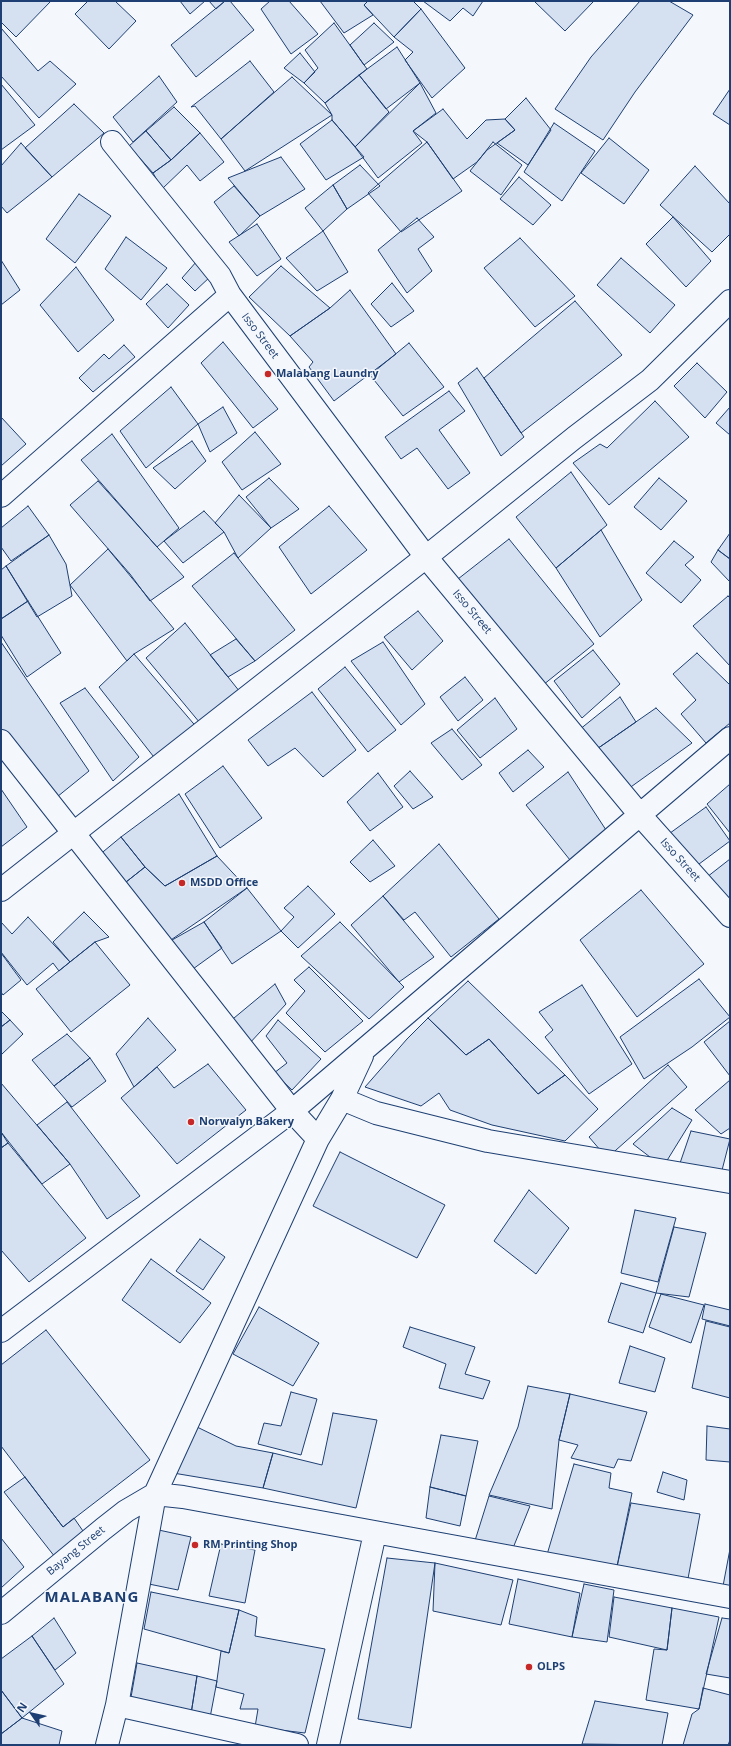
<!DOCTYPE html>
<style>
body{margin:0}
#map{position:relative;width:731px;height:1746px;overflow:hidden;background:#f4f7fb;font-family:"Open Sans",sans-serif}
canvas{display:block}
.frame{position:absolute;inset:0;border:2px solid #1d3f73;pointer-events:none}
.north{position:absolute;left:12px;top:1694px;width:40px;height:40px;-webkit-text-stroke:3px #f4f7fb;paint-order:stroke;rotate:304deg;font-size:11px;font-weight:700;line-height:16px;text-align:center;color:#1d3f73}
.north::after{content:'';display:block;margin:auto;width:14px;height:18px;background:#1d3f73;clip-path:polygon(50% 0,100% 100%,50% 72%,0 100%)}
</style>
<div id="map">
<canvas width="731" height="1746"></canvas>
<div class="frame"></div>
<div class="north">N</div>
</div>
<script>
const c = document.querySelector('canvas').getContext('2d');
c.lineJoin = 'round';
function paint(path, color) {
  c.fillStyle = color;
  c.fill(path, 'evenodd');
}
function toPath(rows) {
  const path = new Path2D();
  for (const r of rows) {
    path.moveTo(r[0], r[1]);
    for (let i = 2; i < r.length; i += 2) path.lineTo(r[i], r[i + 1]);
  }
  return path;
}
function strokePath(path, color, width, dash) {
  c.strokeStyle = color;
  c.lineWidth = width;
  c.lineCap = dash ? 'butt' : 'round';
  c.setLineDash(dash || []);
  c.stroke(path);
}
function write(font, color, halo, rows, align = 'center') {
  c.font = font + ' "Open Sans",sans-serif';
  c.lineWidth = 3;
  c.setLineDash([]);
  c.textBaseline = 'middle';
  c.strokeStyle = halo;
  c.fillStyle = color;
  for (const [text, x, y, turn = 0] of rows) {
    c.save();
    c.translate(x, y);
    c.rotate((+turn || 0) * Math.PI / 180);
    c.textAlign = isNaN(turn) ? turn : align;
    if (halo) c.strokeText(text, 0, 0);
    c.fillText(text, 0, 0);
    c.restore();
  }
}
const building = toPath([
 [1,1,51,1,16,37,1,22,1,1],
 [88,1,115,1,136,21,109,49,75,14,88,1],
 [180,1,205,1,190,14,180,1],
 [209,1,225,1,216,9,209,1],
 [225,1,230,1,254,30,196,77,171,45,225,1],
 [270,1,289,1,318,34,291,54,261,9,270,1],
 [320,1,368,1,364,5,373,15,344,33,320,1],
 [368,1,413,1,421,9,394,37,364,5,368,1],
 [423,1,483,1,473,16,463,8,450,21,423,1],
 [534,1,592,1,593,2,565,31,534,1],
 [640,1,669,1,693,15,635,92,603,140,555,109,591,57,640,1],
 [421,9,465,68,432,98,405,60,413,52,394,37,421,9],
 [334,23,367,69,325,103,304,83,318,68,305,50,334,23],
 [374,23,394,42,364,65,350,45,374,23],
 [1,28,38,71,50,61,76,84,39,118,1,76,1,28],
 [397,47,420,83,386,109,359,75,397,47],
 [300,53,315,72,304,83,284,68,300,53],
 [250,61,274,92,221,139,195,106,191,107,250,61],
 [359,75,389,112,355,147,332,120,332,115,325,103,359,75],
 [159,76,177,102,133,142,113,117,159,76],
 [292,77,332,115,245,171,221,139,292,77],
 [420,83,436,113,413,131,422,143,378,178,355,147,420,83],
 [1,84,35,125,1,150,1,84],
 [730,89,730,125,713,114,730,89],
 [526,98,551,130,528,165,497,143,515,130,505,119,526,98],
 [74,104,104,133,52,177,25,148,74,104],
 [174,107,200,133,171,160,146,131,174,107],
 [443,109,467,139,486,120,505,119,515,130,487,150,477,162,453,179,427,142,413,131,443,109],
 [332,120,364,157,326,180,300,144,332,120],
 [554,123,595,151,562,201,524,172,554,123],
 [146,131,171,160,153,173,129,146,146,131],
 [200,133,224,162,200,181,187,165,162,189,153,173,171,160,200,133],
 [609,138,649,170,624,204,581,173,609,138],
 [427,142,462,191,401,232,368,193,427,142],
 [493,142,522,165,501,195,470,171,493,142],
 [21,143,52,177,7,213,1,206,1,166,21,143],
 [281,157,305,189,260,216,228,178,281,157],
 [360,165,380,186,347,209,333,185,360,165],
 [695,166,730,204,730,234,712,252,660,205,695,166],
 [519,177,551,205,533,225,500,199,519,177],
 [333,185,347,209,323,231,305,208,333,185],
 [234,186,260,216,239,236,214,202,234,186],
 [79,194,111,216,75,263,46,239,79,194],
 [673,217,711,261,686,287,646,244,673,217],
 [417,218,434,237,418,249,432,271,407,293,378,250,417,218],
 [257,224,281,259,257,276,229,242,257,224],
 [323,231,348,272,317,291,286,258,323,231],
 [126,237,167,268,141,300,105,269,126,237],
 [520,238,575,296,535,327,484,268,520,238],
 [621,258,675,305,650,333,597,285,621,258],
 [1,260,20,290,1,305,1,260],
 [197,261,211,276,195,291,182,278,197,261],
 [281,266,330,308,290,336,249,297,281,266],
 [76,267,114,320,78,352,40,305,76,267],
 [392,283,414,311,391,327,371,304,392,283],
 [167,284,189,305,168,328,146,304,167,284],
 [350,290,396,354,334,401,309,367,313,362,290,336,330,308,350,290],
 [575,301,622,355,521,433,484,378,575,301],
 [223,342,278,409,253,428,201,363,223,342],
 [409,343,444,387,403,416,370,375,409,343],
 [124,345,135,357,93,392,79,378,104,354,109,359,124,345],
 [697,363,727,392,705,418,674,386,697,363],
 [477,368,524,437,501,456,458,383,477,368],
 [171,387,198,424,146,468,120,431,171,387],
 [449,391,465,411,439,430,470,473,448,489,417,448,401,459,385,437,449,391],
 [655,401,689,437,609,505,573,463,600,444,607,448,655,401],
 [223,407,237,433,210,452,198,424,223,407],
 [730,407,730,435,716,423,730,407],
 [1,417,26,444,1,466,1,417],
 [255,432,281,464,242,490,222,462,255,432],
 [112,434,179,528,157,547,81,460,112,434],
 [192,441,206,461,175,489,153,468,192,441],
 [571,472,607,525,556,568,516,517,571,472],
 [269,478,299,509,271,528,246,497,269,478],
 [659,478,687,501,661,530,634,507,659,478],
 [98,481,184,577,150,601,130,574,70,505,98,481],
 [239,495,271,528,238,558,224,532,215,523,239,495],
 [28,506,49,535,11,561,1,547,1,528,28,506],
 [329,506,367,550,311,594,279,547,329,506],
 [204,511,224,532,183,563,164,541,204,511],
 [601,530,642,600,600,637,556,568,601,530],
 [730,533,730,559,718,550,730,533],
 [49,535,66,564,72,596,37,617,6,566,49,535],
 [509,539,594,644,543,685,458,579,509,539],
 [674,541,694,557,685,565,701,580,681,603,646,573,674,541],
 [108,549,174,629,134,654,127,661,70,585,108,549],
 [718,550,730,559,730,582,711,562,718,550],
 [234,553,295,630,255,661,192,586,234,553],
 [6,566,28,601,1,619,1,570,6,566],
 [728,596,730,598,730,666,693,626,728,596],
 [28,601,61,653,27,677,1,635,1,619,28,601],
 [418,611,443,641,412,670,384,637,418,611],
 [185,623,240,692,200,723,146,658,185,623],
 [236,639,255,661,228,677,210,655,236,639],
 [1,642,89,771,52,801,1,729,1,642],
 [383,642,425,704,401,725,351,661,383,642],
 [593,650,620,684,582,718,554,681,593,650],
 [697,653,730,685,730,723,706,743,681,714,696,700,673,674,697,653],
 [134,654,199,730,157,761,99,687,134,654],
 [345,667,396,730,368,752,318,689,345,667],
 [465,677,483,700,458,721,440,697,465,677],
 [85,688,139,757,113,781,60,703,85,688],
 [312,692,356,750,323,777,295,748,268,766,248,740,312,692],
 [620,697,636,722,594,751,579,730,620,697],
 [495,698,517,729,480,758,457,730,495,698],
 [656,708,692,743,628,789,594,751,656,708],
 [452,729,482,765,462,780,431,743,452,729],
 [528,750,544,767,513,792,499,773,528,750],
 [223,766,262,818,220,848,185,794,223,766],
 [410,771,433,797,413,809,394,786,410,771],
 [568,772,608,833,570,860,526,805,568,772],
 [378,773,403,807,370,831,347,802,378,773],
 [730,784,730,833,707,804,730,784],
 [1,789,27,827,1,847,1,789],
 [179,794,217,856,165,886,145,867,121,837,179,794],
 [706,807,730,841,695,867,666,836,706,807],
 [121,837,145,867,121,886,98,856,121,837],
 [373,840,395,866,370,882,350,862,373,840],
 [439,844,499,919,451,957,415,912,404,920,383,896,439,844],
 [217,856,247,888,165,944,121,886,145,867,165,886,217,856],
 [730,859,730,904,707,877,730,859],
 [308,886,335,914,298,948,281,931,294,917,284,908,308,886],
 [247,888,281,931,232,964,204,922,247,888],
 [641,890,704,964,637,1017,580,940,641,890],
 [383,896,434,957,399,982,351,925,383,896],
 [84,912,109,937,95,942,70,962,53,942,84,912],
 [28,917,70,962,59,971,53,963,27,985,1,952,1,922,12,934,28,917],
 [204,922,222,948,186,974,165,944,204,922],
 [340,922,404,987,369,1019,301,956,340,922],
 [95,942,130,985,71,1032,36,989,95,942],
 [1,953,21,980,3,995,1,992,1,953],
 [309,967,363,1021,325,1052,286,1013,305,991,294,980,309,967],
 [699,979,730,1017,692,1047,644,1079,620,1037,699,979],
 [468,981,565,1075,538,1094,489,1039,466,1055,428,1018,468,981],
 [275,984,286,1004,248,1045,228,1023,275,984],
 [582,985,632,1064,589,1094,545,1037,553,1030,539,1012,582,985],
 [1,1011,10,1020,1,1027,1,1011],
 [148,1018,176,1050,134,1087,116,1054,148,1018],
 [428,1018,466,1055,489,1039,538,1094,565,1075,598,1109,565,1141,492,1125,450,1110,439,1093,421,1106,365,1087,407,1039,428,1018],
 [10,1020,23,1034,1,1055,1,1027,10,1020],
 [278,1020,321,1059,292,1090,274,1073,287,1063,266,1036,278,1020],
 [730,1021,730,1076,704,1042,730,1021],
 [67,1034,90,1058,54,1086,32,1060,67,1034],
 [90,1058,106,1081,72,1107,54,1086,90,1058],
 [208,1064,246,1110,177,1164,121,1098,157,1067,174,1088,208,1064],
 [668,1065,687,1087,607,1158,589,1137,668,1065],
 [730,1080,730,1128,721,1134,695,1110,730,1080],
 [1,1083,70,1164,42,1184,1,1132,1,1083],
 [67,1102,140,1196,107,1219,70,1164,37,1125,67,1102],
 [672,1108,692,1120,663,1167,633,1144,672,1108],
 [691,1131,730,1139,720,1178,678,1169,691,1131],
 [1,1132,8,1143,1,1148,1,1132],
 [8,1143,86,1238,29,1282,1,1250,1,1148,8,1143],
 [340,1152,445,1205,417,1258,313,1206,340,1152],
 [529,1190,569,1228,536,1274,494,1241,529,1190],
 [635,1210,676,1218,658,1282,621,1273,635,1210],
 [674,1227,706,1233,689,1297,656,1293,674,1227],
 [200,1239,225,1257,203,1290,176,1271,200,1239],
 [151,1259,211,1303,180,1343,122,1300,151,1259],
 [621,1283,656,1293,643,1333,608,1322,621,1283],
 [661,1294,704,1305,691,1343,649,1327,661,1294],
 [705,1304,730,1310,730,1326,702,1319,705,1304],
 [259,1307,319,1343,293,1386,233,1354,259,1307],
 [706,1321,730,1327,730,1398,692,1388,706,1321],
 [410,1327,475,1347,465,1374,490,1381,483,1399,439,1388,446,1364,403,1347,410,1327],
 [46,1330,150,1460,63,1527,1,1446,1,1365,46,1330],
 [630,1346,665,1358,655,1392,619,1383,630,1346],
 [528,1386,570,1394,559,1440,552,1509,489,1495,518,1427,528,1386],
 [291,1392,317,1399,301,1455,258,1444,264,1423,281,1426,291,1392],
 [570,1394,647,1412,631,1461,618,1459,614,1468,571,1458,578,1445,559,1440,570,1394],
 [333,1413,377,1420,356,1508,263,1488,273,1453,322,1465,333,1413],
 [707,1426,730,1429,730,1462,706,1460,707,1426],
 [197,1427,236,1446,273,1453,263,1488,173,1473,197,1427],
 [441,1435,478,1441,466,1496,430,1487,441,1435],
 [574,1464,611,1473,609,1488,632,1493,615,1576,546,1558,574,1464],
 [663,1472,687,1480,684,1500,657,1492,663,1472],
 [25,1477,63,1527,74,1518,83,1531,55,1557,4,1492,25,1477],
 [430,1487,466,1496,460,1526,426,1518,430,1487],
 [489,1496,530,1506,511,1553,473,1547,489,1496],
 [631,1503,700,1514,687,1584,615,1576,631,1503],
 [154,1529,191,1537,178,1590,144,1583,154,1529],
 [1,1538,24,1567,1,1588,1,1538],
 [221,1544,255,1550,245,1603,209,1596,221,1544],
 [730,1549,730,1587,723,1586,730,1549],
 [387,1558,435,1563,411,1728,358,1719,387,1558],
 [435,1563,513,1580,501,1625,433,1611,435,1563],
 [518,1579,580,1593,572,1637,509,1624,518,1579],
 [584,1584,614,1590,607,1642,572,1637,584,1584],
 [151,1592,239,1610,229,1653,144,1629,151,1592],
 [614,1597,672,1608,667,1650,609,1637,614,1597],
 [672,1608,719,1617,699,1709,646,1700,654,1649,667,1650,672,1608],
 [239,1610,257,1617,255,1636,325,1649,305,1733,255,1727,258,1709,240,1709,244,1694,216,1687,221,1651,229,1653,239,1610],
 [54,1618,76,1653,55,1670,32,1636,54,1618],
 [722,1618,730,1619,730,1678,706,1674,722,1618],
 [32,1636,64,1684,22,1718,1,1690,1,1659,32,1636],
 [137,1663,197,1676,191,1714,130,1703,137,1663],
 [197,1676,217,1681,209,1723,191,1714,197,1676],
 [703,1688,730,1695,730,1740,728,1745,683,1745,692,1714,699,1709,703,1688],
 [1,1690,22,1718,1,1734,1,1690],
 [595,1701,668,1713,662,1745,582,1744,595,1701],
 [22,1718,62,1731,59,1745,1,1745,1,1734,22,1718]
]);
paint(building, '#d5e0f0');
strokePath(building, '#1d3f73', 1);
const street = toPath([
 [112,142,220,276,230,295,426,557,640,815,730,916],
 [1,496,230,295],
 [1,741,292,1111,318,1139],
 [342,1099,376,1113,488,1141,730,1182],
 [1,1331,292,1111,730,738],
 [1,1613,103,1529,126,1511,155,1494,183,1497,730,1597],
 [117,1705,297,1745],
 [107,1745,117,1705,155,1494,318,1139,342,1099,362,1056],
 [328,1745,375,1533]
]);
const secondary = toPath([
 [1,890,426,557,574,438,650,380,730,301]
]);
strokePath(street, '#1d3f73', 24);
strokePath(secondary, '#1d3f73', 24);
strokePath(street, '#f4f7fb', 22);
strokePath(secondary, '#f4f7fb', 22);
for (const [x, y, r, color] of [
 [268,374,4,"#c62828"],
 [182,883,4,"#c62828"],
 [191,1122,4,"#c62828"],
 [195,1545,4,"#c62828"],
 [529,1667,4,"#c62828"]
]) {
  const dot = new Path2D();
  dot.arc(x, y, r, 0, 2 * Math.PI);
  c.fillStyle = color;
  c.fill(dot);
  strokePath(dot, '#f4f7fb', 1.5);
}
write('11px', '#1d3f73', '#f4f7fb', [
 ["Isso Street",260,336,53],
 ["Isso Street",472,612,50],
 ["Isso Street",680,860,48],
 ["Bayang Street",76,1551,-39]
]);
write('bold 11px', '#1d3f73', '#f4f7fb', [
 ["Malabang Laundry",276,374],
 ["MSDD Office",190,883],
 ["Norwalyn Bakery",199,1122],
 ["RM Printing Shop",203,1545],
 ["OLPS",537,1667]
], 'left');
c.letterSpacing = '1px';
write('bold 15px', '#1d3f73', '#f4f7fb', [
 ["MALABANG",92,1598]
]);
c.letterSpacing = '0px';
</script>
